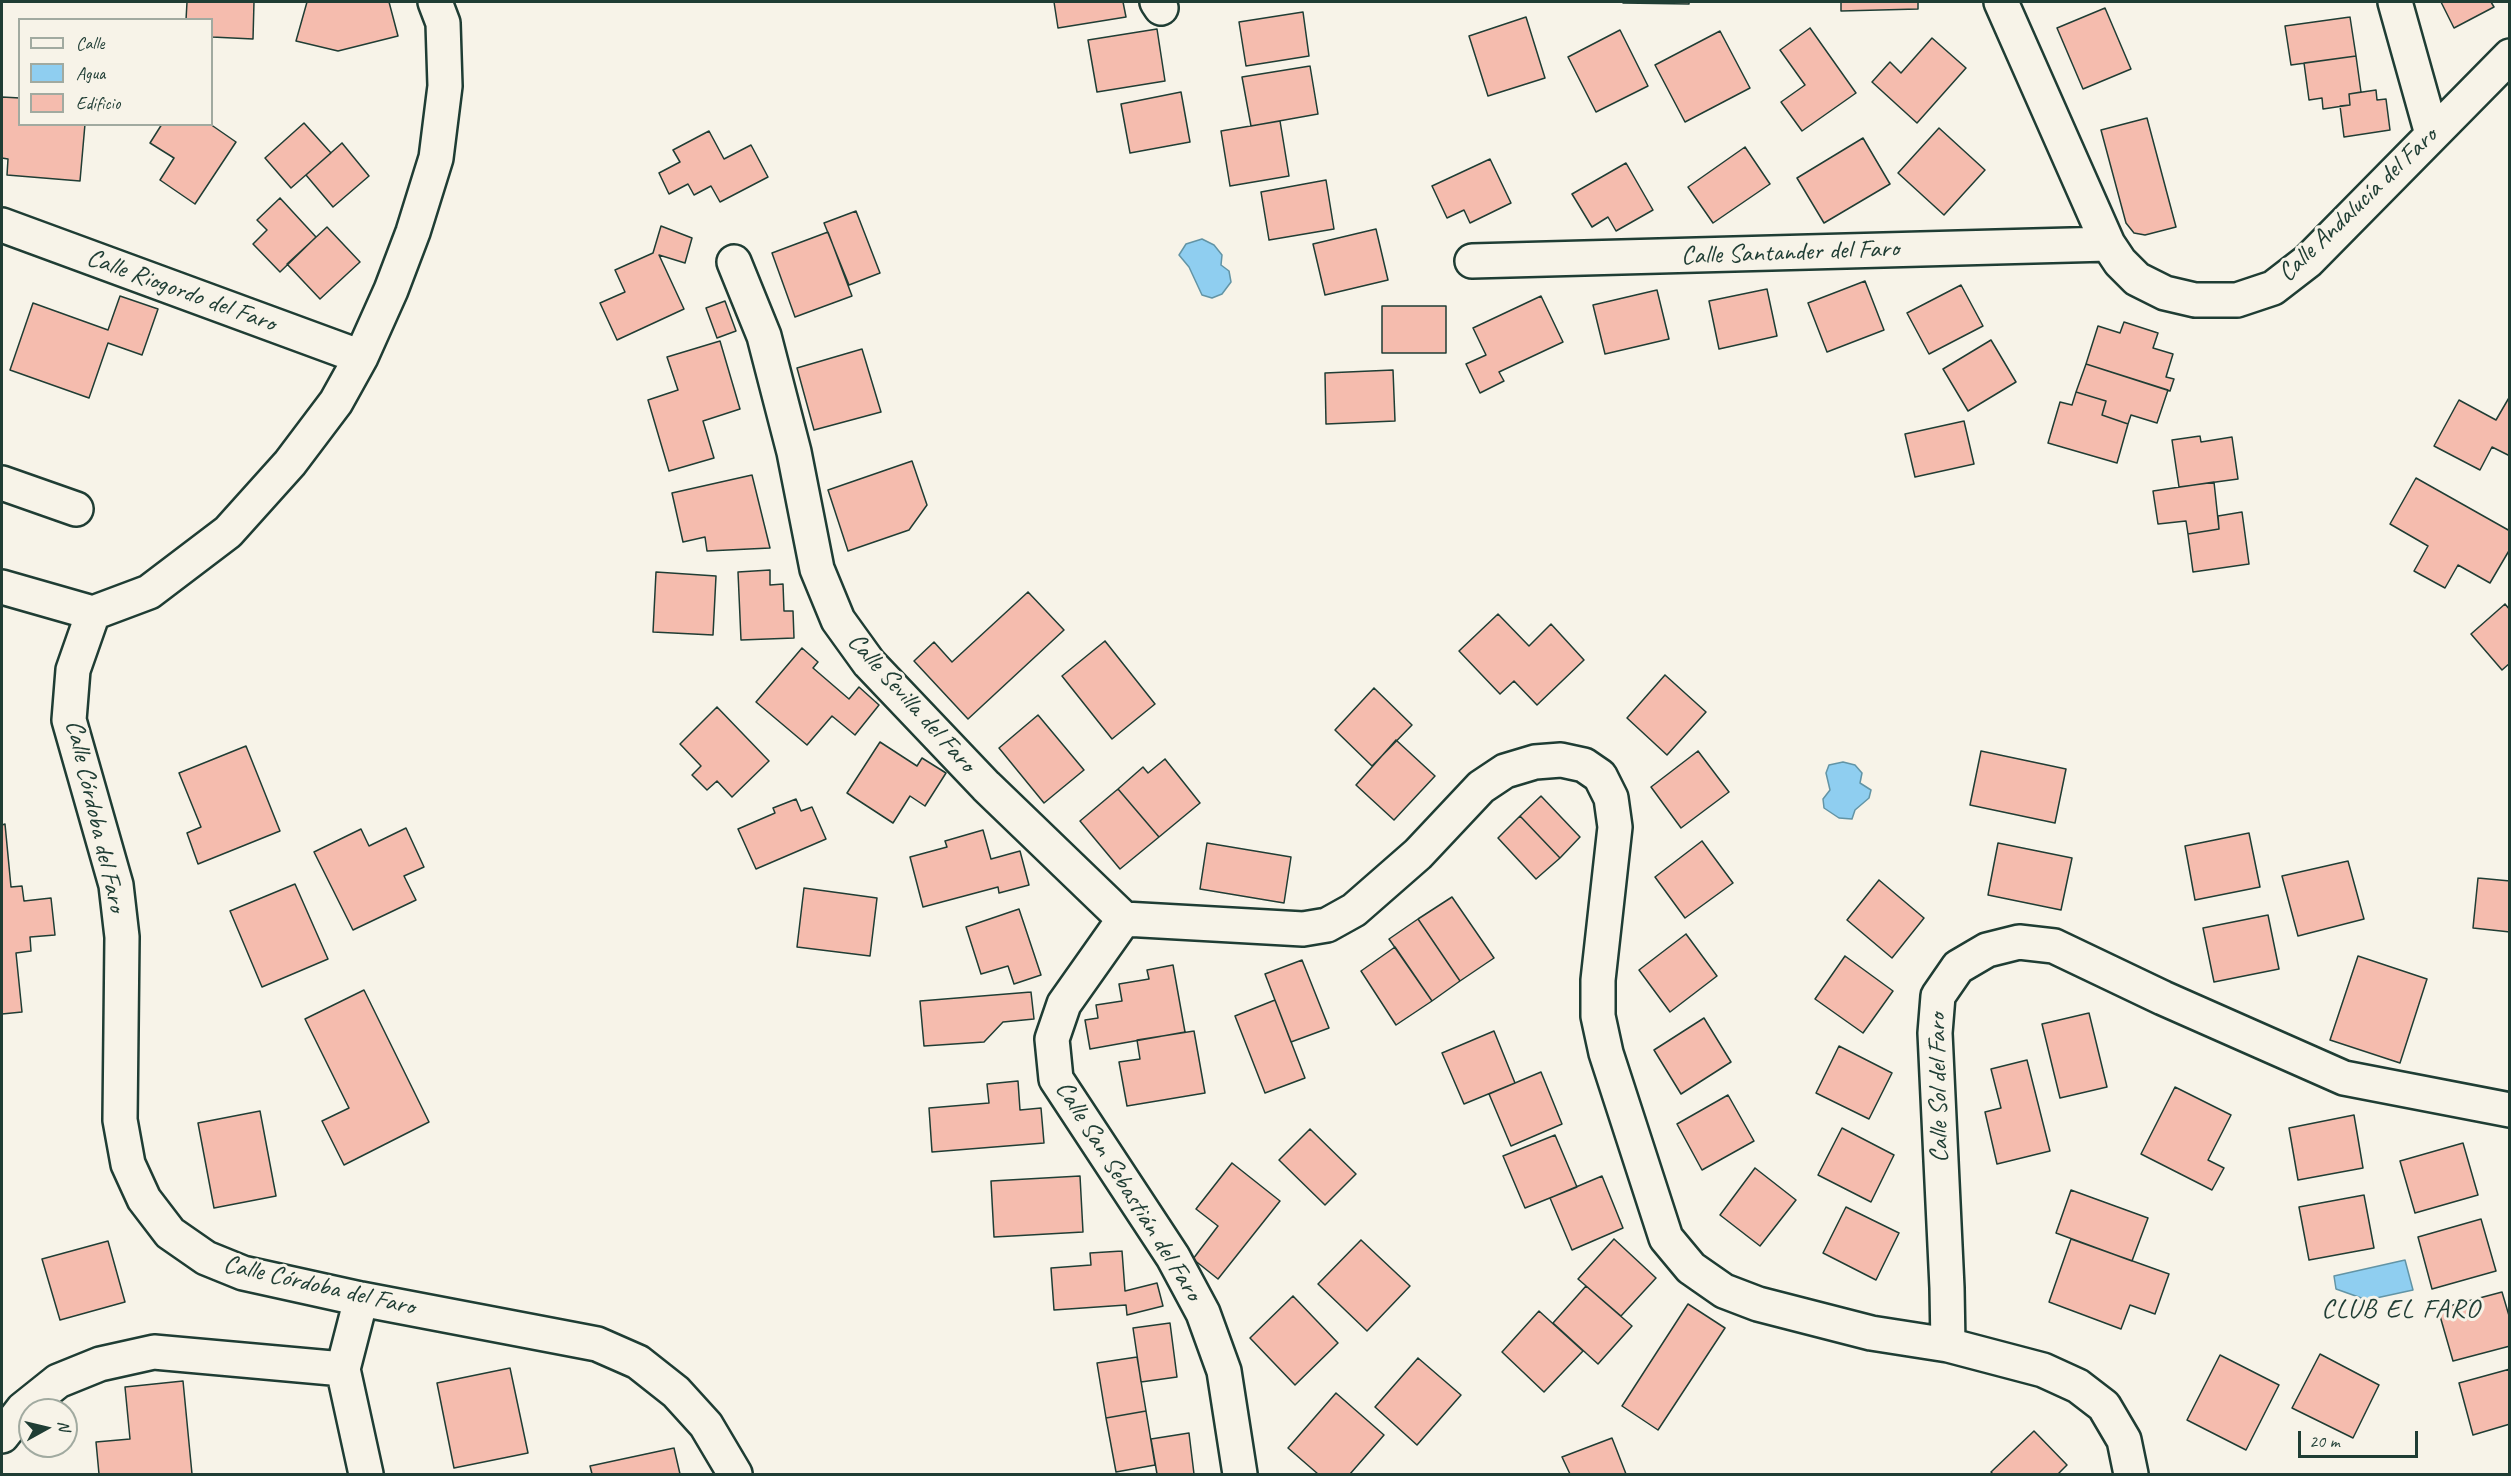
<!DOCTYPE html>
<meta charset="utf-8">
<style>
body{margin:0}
#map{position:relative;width:2511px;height:1476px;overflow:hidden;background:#f7f3e8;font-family:Caveat,sans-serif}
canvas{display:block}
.frame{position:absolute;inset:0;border:3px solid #1f3d34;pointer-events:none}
.legend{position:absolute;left:18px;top:18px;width:195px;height:108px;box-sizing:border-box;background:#f7f3e8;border:2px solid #a1aaa0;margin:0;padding:8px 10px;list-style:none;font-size:18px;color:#1f3d34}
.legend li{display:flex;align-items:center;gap:12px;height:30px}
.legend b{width:30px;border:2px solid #a1aaa0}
.north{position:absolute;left:18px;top:1398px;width:60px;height:60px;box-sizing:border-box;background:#f7f3e8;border:2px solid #a1aaa0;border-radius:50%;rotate:82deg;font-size:16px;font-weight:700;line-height:24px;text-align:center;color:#1f3d34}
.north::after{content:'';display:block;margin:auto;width:21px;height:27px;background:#1f3d34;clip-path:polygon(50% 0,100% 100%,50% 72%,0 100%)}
.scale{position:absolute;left:2298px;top:1431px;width:120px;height:27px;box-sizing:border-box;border:3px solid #1f3d34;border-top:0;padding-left:8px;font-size:18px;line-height:21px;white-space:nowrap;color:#1f3d34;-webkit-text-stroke:4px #f7f3e8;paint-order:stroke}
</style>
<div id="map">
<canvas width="2511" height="1476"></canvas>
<div class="frame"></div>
<ul class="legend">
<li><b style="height:8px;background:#f7f3e8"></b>Calle</li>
<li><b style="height:16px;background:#8fcef0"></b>Agua</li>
<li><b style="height:16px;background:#f5bcae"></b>Edificio</li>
</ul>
<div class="north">N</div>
<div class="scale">20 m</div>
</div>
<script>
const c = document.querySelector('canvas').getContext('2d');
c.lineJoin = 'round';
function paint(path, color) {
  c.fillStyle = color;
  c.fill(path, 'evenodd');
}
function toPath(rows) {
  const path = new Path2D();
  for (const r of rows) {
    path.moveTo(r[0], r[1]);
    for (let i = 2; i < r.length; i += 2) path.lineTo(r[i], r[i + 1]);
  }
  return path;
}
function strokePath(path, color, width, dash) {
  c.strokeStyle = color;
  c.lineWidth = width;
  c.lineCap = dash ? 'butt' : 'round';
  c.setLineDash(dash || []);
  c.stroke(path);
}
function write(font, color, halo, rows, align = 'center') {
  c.font = font + ' Caveat,sans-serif';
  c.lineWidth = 6;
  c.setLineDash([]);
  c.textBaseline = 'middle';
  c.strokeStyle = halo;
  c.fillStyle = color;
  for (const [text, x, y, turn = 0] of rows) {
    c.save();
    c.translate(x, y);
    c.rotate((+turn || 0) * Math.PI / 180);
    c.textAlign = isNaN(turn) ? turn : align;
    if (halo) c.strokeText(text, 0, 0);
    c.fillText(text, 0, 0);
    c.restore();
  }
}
const water = toPath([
 [1202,239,1214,245,1222,255,1221,265,1229,271,1231,282,1222,294,1212,298,1202,295,1189,267,1179,255,1186,244,1202,239],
 [1843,762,1855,765,1862,773,1860,783,1871,790,1869,798,1855,810,1852,819,1839,818,1824,808,1823,799,1830,790,1826,773,1829,765,1843,762],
 [2405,1260,2413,1290,2367,1300,2336,1289,2334,1276,2405,1260]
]);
paint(water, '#8fcef0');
strokePath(water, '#6294a5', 1.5);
const building = toPath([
 [187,2,254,2,253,39,212,37,212,20,186,20,187,2],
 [307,2,389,2,398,36,338,51,296,41,307,2],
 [1054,2,1123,2,1126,17,1058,28,1054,2],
 [1623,2,1689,2,1689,4,1623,3,1623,2],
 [1841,2,1918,2,1918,9,1841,11,1841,2],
 [2441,2,2491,2,2494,7,2454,28,2441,2],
 [2105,8,2131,69,2083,89,2057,28,2105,8],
 [1303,12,1309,56,1246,66,1239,22,1303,12],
 [1526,17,1545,78,1488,96,1469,36,1526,17],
 [2350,17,2356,56,2291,65,2285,26,2350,17],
 [1810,28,1856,93,1802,131,1781,102,1805,85,1780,50,1810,28],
 [1157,29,1165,81,1097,92,1088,40,1157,29],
 [1620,30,1648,86,1596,112,1568,57,1620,30],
 [1720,31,1750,88,1685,122,1655,65,1720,31],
 [1932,38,1966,68,1917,123,1872,82,1890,62,1901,73,1932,38],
 [2356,56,2361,92,2349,94,2350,105,2323,109,2322,98,2309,100,2304,63,2356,56],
 [1310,66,1318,114,1251,126,1242,77,1310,66],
 [2376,90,2377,100,2386,99,2390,130,2344,137,2340,106,2350,105,2349,94,2376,90],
 [1181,92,1190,142,1130,153,1121,104,1181,92],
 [2,97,20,98,20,124,85,124,80,181,7,175,8,159,2,158,2,97],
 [2147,118,2176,227,2145,235,2134,233,2126,223,2101,130,2147,118],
 [1280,121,1289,176,1230,186,1221,131,1280,121],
 [304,123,331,153,291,188,265,158,304,123],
 [162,124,210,124,236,142,195,204,160,180,174,158,150,143,162,124],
 [1939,128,1985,170,1944,215,1898,173,1939,128],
 [709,131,724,159,751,145,768,177,720,202,711,186,694,195,688,184,669,194,659,173,680,162,673,150,709,131],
 [1863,138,1890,184,1824,223,1797,178,1863,138],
 [342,143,369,176,333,207,306,175,342,143],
 [1745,147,1770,184,1713,223,1688,187,1745,147],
 [1490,159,1511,203,1470,223,1464,210,1447,218,1432,186,1490,159],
 [1626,163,1653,210,1616,231,1608,217,1592,227,1572,194,1626,163],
 [1326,180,1334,229,1269,240,1261,192,1326,180],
 [280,198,316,237,280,272,253,244,267,230,257,220,280,198],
 [856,211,880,273,849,285,824,223,856,211],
 [661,226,692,238,685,263,659,255,684,309,617,340,600,303,625,292,615,270,653,253,661,226],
 [327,227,360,262,320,299,287,264,327,227],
 [1376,229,1388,280,1325,295,1313,244,1376,229],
 [828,232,852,296,795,317,772,253,828,232],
 [1865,281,1884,330,1827,352,1808,303,1865,281],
 [1961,285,1983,326,1929,354,1907,313,1961,285],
 [1767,289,1777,336,1719,349,1709,301,1767,289],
 [1657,290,1669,339,1605,354,1593,305,1657,290],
 [120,296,158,309,142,355,108,343,89,398,10,370,33,303,108,330,120,296],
 [1541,296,1563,342,1499,372,1504,381,1480,393,1466,364,1486,355,1473,328,1541,296],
 [725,301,736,331,717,338,706,308,725,301],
 [1382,306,1446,306,1446,353,1382,353,1382,306],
 [2124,322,2158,333,2153,348,2173,354,2166,377,2174,379,2170,391,2086,364,2098,326,2120,333,2124,322],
 [1991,340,2016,382,1968,411,1943,369,1991,340],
 [720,341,740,409,703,421,714,458,669,471,648,400,678,390,667,357,720,341],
 [862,349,881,412,814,430,797,368,862,349],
 [2086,364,2168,390,2157,423,2131,415,2128,424,2102,415,2106,401,2076,392,2086,364],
 [1393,370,1395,421,1326,424,1325,373,1393,370],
 [2076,392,2106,401,2102,415,2128,424,2117,463,2048,443,2060,402,2072,405,2076,392],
 [2510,396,2510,456,2492,447,2480,470,2434,446,2459,400,2496,420,2510,396],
 [1964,421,1974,464,1915,477,1905,434,1964,421],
 [2200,436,2201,442,2232,437,2238,479,2179,487,2172,440,2200,436],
 [912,461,927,505,909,530,848,551,828,490,912,461],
 [752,475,770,548,707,551,705,537,683,542,672,493,752,475],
 [2416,478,2510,531,2510,549,2490,583,2458,565,2445,588,2414,571,2428,546,2390,524,2416,478],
 [2214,482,2219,529,2188,534,2186,521,2158,524,2153,491,2214,482],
 [2242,512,2249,564,2193,572,2188,534,2219,529,2218,516,2242,512],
 [770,570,770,585,783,584,784,611,793,611,794,638,741,640,738,572,770,570],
 [656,572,716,576,713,635,653,632,656,572],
 [1028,592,1064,630,968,719,914,661,934,642,952,662,1028,592],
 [2505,604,2510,610,2510,663,2502,670,2471,634,2505,604],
 [1498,614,1529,646,1551,624,1584,660,1537,705,1514,681,1500,694,1459,651,1498,614],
 [1105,641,1155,704,1112,739,1062,676,1105,641],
 [802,648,818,662,813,668,849,699,859,687,879,705,855,735,832,716,807,745,756,702,802,648],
 [1665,675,1706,712,1667,755,1627,718,1665,675],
 [1374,688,1412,725,1372,766,1335,730,1374,688],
 [717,707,769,761,732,797,717,781,707,790,692,775,701,766,680,744,717,707],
 [1038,715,1084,770,1044,803,999,748,1038,715],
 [1396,740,1435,776,1394,820,1356,785,1396,740],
 [880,742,917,766,922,758,946,773,925,806,910,796,893,823,847,793,880,742],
 [246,746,280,831,198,864,187,833,201,827,179,773,246,746],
 [1698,751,1729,792,1681,828,1651,787,1698,751],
 [1981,751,2066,769,2055,823,1970,805,1981,751],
 [1165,759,1200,803,1159,837,1118,789,1143,767,1148,773,1165,759],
 [1118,789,1159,837,1120,869,1080,821,1118,789],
 [1541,796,1580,837,1560,858,1520,816,1541,796],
 [796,799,801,811,812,807,826,839,756,869,738,829,775,813,773,808,796,799],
 [1520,816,1560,858,1536,879,1498,838,1520,816],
 [5,824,11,887,22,886,24,901,51,898,55,935,30,937,31,951,16,953,22,1012,2,1014,2,825,5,824],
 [406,828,424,867,404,876,416,900,353,930,314,852,361,829,369,846,406,828],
 [983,830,991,859,1020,851,1029,885,999,893,998,887,923,907,910,857,947,847,945,841,983,830],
 [2249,833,2260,887,2195,900,2185,846,2249,833],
 [1702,841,1733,883,1685,918,1655,877,1702,841],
 [1207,843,1291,857,1284,903,1200,889,1207,843],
 [1998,843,2072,858,2061,910,1988,895,1998,843],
 [2348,861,2364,919,2298,936,2282,876,2348,861],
 [2478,878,2510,881,2510,932,2473,928,2478,878],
 [1879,880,1924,918,1892,958,1847,920,1879,880],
 [295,884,328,959,262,987,230,911,295,884],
 [804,888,877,898,870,956,797,947,804,888],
 [1452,897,1494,958,1460,981,1418,919,1452,897],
 [1019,909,1041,975,1014,984,1008,966,981,974,966,927,1019,909],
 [2268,915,2279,969,2214,982,2203,928,2268,915],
 [1418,919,1460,981,1432,1001,1389,939,1418,919],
 [1686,934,1717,976,1670,1012,1639,970,1686,934],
 [1395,947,1432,1001,1396,1025,1361,971,1395,947],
 [1845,956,1893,991,1863,1033,1815,999,1845,956],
 [2358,956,2427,979,2400,1063,2330,1040,2358,956],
 [1302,960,1329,1028,1291,1042,1265,974,1302,960],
 [1173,965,1185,1032,1090,1049,1085,1020,1098,1018,1096,1005,1122,1001,1119,984,1149,979,1147,970,1173,965],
 [364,990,429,1122,344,1165,322,1121,349,1108,305,1019,364,990],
 [1031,992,1034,1019,1003,1022,984,1042,924,1046,920,1001,1031,992],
 [1275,1000,1305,1078,1265,1093,1235,1016,1275,1000],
 [2089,1013,2107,1087,2060,1098,2042,1024,2089,1013],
 [1704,1018,1731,1062,1681,1094,1654,1050,1704,1018],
 [1194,1031,1205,1093,1127,1106,1119,1062,1140,1059,1137,1040,1194,1031],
 [1494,1031,1515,1083,1464,1104,1442,1053,1494,1031],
 [1839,1046,1892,1073,1869,1119,1816,1093,1839,1046],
 [2027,1060,2050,1151,1997,1164,1985,1112,2001,1108,1991,1069,2027,1060],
 [1541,1072,1562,1124,1511,1146,1489,1094,1541,1072],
 [1018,1081,1020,1110,1041,1108,1044,1143,932,1152,929,1108,989,1103,987,1084,1018,1081],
 [2175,1087,2231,1115,2208,1160,2224,1168,2212,1190,2141,1154,2175,1087],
 [1728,1095,1754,1141,1702,1170,1677,1124,1728,1095],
 [260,1111,276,1196,214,1208,198,1123,260,1111],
 [2354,1115,2363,1168,2298,1180,2289,1128,2354,1115],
 [1842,1128,1894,1155,1871,1202,1818,1175,1842,1128],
 [1310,1129,1356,1174,1325,1205,1279,1160,1310,1129],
 [1555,1135,1577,1187,1525,1208,1503,1156,1555,1135],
 [2463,1143,2478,1195,2415,1213,2400,1161,2463,1143],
 [1232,1163,1280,1201,1218,1279,1193,1259,1218,1226,1196,1209,1232,1163],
 [1755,1168,1796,1200,1760,1246,1720,1215,1755,1168],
 [1080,1176,1083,1232,994,1237,991,1181,1080,1176],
 [1602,1176,1623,1228,1572,1250,1550,1198,1602,1176],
 [2071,1190,2148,1218,2132,1261,2056,1233,2071,1190],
 [2364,1195,2374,1248,2309,1260,2299,1207,2364,1195],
 [1846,1207,1899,1233,1876,1280,1823,1253,1846,1207],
 [2481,1219,2496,1271,2432,1289,2418,1237,2481,1219],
 [1614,1239,1656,1278,1621,1316,1578,1279,1614,1239],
 [2071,1239,2169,1274,2155,1314,2130,1305,2121,1329,2049,1302,2071,1239],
 [1361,1240,1410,1286,1367,1331,1318,1284,1361,1240],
 [108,1241,125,1302,60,1320,42,1259,108,1241],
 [1122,1251,1125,1291,1157,1283,1163,1306,1127,1315,1126,1305,1054,1310,1051,1268,1091,1265,1090,1253,1122,1251],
 [1586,1286,1632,1326,1598,1364,1553,1323,1586,1286],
 [2502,1292,2510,1319,2510,1346,2453,1361,2438,1309,2502,1292],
 [1293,1296,1338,1343,1295,1385,1250,1338,1293,1296],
 [1688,1304,1725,1328,1658,1430,1622,1406,1688,1304],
 [1539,1311,1583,1351,1544,1392,1502,1352,1539,1311],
 [1170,1323,1177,1377,1141,1382,1133,1328,1170,1323],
 [2320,1354,2379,1385,2353,1438,2292,1408,2320,1354],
 [2220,1355,2279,1385,2246,1450,2187,1420,2220,1355],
 [1137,1357,1146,1411,1106,1418,1097,1363,1137,1357],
 [1418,1358,1461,1395,1417,1445,1375,1407,1418,1358],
 [510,1368,528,1453,454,1468,437,1383,510,1368],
 [2510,1369,2510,1424,2473,1435,2459,1383,2510,1369],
 [183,1381,192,1474,99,1474,96,1442,130,1439,125,1387,183,1381],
 [1336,1393,1384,1435,1350,1474,1318,1474,1288,1448,1336,1393],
 [1146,1411,1155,1465,1116,1472,1106,1418,1146,1411],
 [2034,1431,2067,1465,2058,1474,1993,1474,1991,1472,2034,1431],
 [1189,1433,1194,1474,1157,1474,1151,1439,1189,1433],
 [1612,1438,1626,1474,1570,1474,1562,1457,1612,1438],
 [674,1448,680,1474,592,1474,590,1466,674,1448]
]);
paint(building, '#f5bcae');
strokePath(building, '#1f3d34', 1.5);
const minor = toPath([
 [1157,2,1161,8],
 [2001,2,2108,244,2120,262,2137,279,2165,293,2195,300,2237,300,2273,288,2308,261,2510,56],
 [2395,2,2432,134],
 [2,225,361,357],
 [1472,261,2108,244],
 [734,262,764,336,794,452,817,569,838,620,869,663,986,786,1124,919],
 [2,483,76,509],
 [2,587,93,613],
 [93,613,73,670,69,720,116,885,122,937,120,1120,128,1164,144,1199,170,1233,206,1258,243,1273,361,1299,597,1344,638,1362,676,1392,706,1425,735,1474],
 [93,613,149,592,228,532,290,463,336,402,361,357,391,290,413,232,436,158,445,86,443,23,435,2],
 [361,1299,343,1369,366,1474],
 [2,1436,23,1409,58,1381,100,1364,154,1352,343,1369],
 [1240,1474,1224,1371,1203,1313,1173,1257,1056,1079,1052,1039,1064,1004,1124,919,1303,929,1327,925,1354,910,1418,854,1481,787,1505,771,1535,762,1561,760,1584,765,1600,776,1611,798,1615,827,1598,980,1598,1016,1606,1053,1666,1238,1691,1268,1724,1291,1758,1304,1871,1333,1948,1345],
 [2131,1474,2124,1440,2104,1406,2078,1386,2043,1370,1948,1345,1947,1288,1935,1033,1938,996,1958,967,1987,950,2019,942,2054,946,2163,998,2344,1078,2510,1110]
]);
strokePath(minor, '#1f3d34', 38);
strokePath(minor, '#f7f3e8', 33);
write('26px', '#1f3d34', '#f7f3e8', [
 ["Calle Andalucía del Faro",2358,205,-44],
 ["Calle Santander del Faro",1790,253,-2],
 ["Calle Riogordo del Faro",181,291,20],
 ["Calle Sevilla del Faro",911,703,48],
 ["Calle Córdoba del Faro",95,816,77],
 ["Calle Sol del Faro",1939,1088,-91],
 ["Calle San Sebastián del Faro",1128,1191,58],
 ["Calle Córdoba del Faro",319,1286,13]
]);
c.letterSpacing = '1.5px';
write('27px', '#1f3d34', '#f7f3e8', [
 ["CLUB EL FARO",2401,1310]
]);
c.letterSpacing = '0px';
</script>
